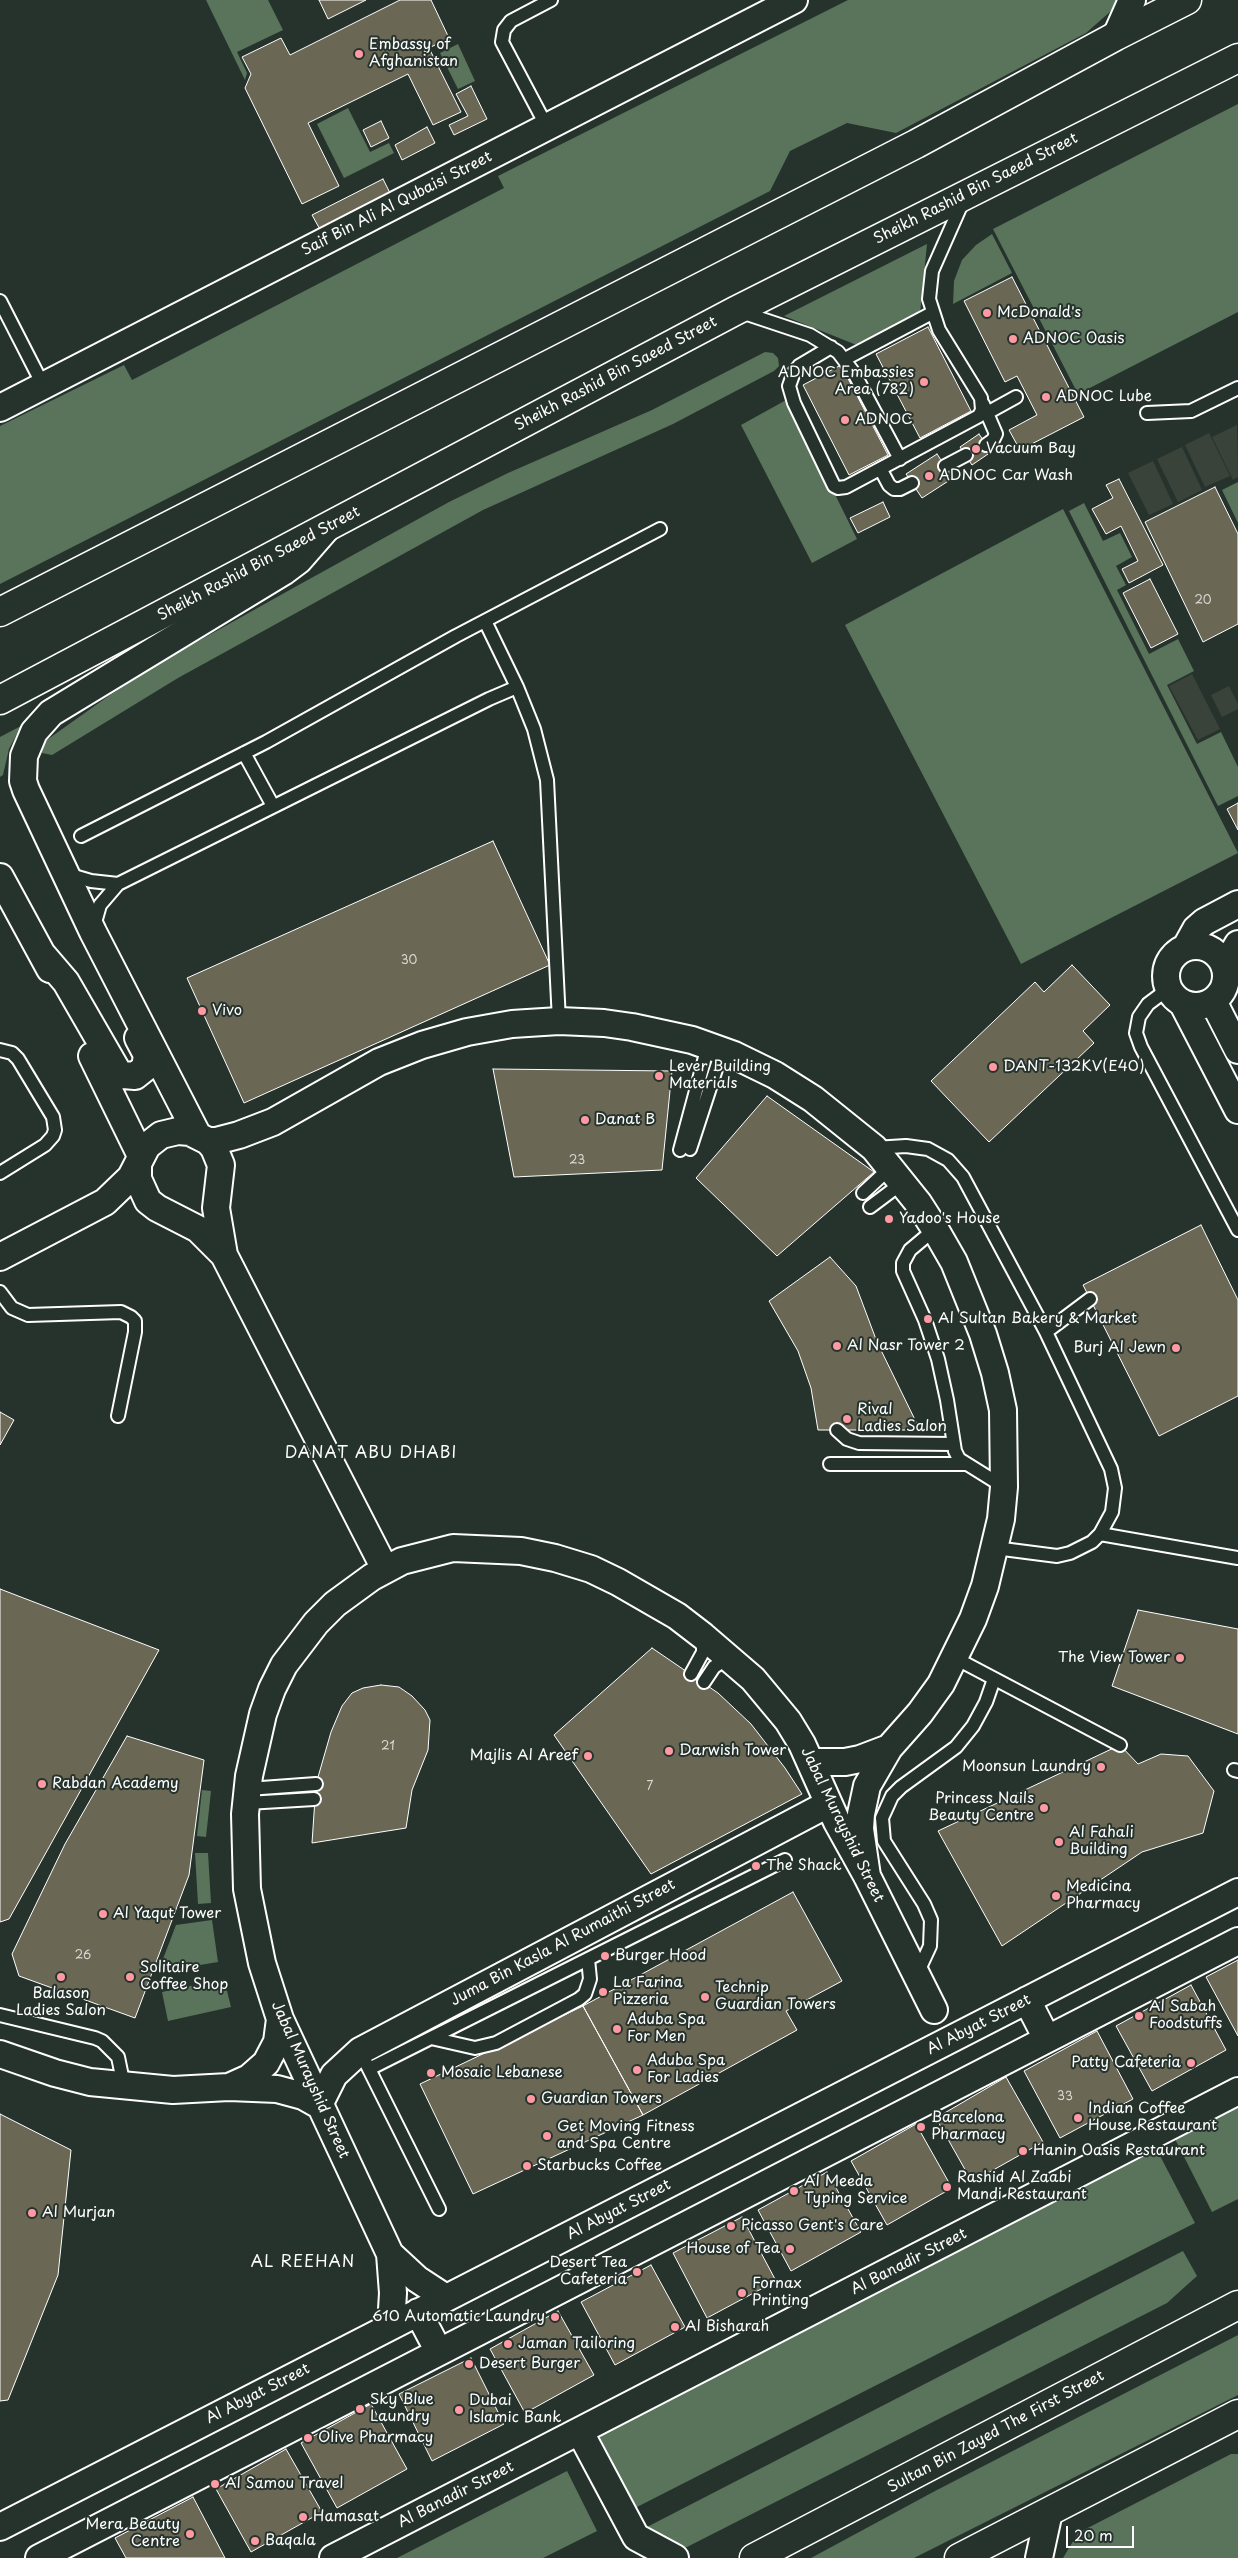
<!DOCTYPE html>
<style>
body{margin:0}
#map{position:relative;width:1238px;height:2558px;overflow:hidden;background:#26332d;font-family:"Playpen Sans",sans-serif}
canvas{display:block}
.scale{position:absolute;left:1066px;top:2526px;width:68px;height:22px;box-sizing:border-box;border:2px solid #fff;border-top:0;padding-left:6px;font-size:15px;line-height:18px;white-space:nowrap;color:#fff;-webkit-text-stroke:4px #26332d;paint-order:stroke}
</style>
<div id="map">
<canvas width="1238" height="2558"></canvas>
<div class="scale">20 m</div>
</div>
<script>
const c = document.querySelector('canvas').getContext('2d');
c.lineJoin = 'round';
function paint(path, color) {
  c.fillStyle = color;
  c.fill(path, 'evenodd');
}
function toPath(rows) {
  const path = new Path2D();
  for (const r of rows) {
    if (r.length === 3) {
      path.moveTo(r[0] + r[2], r[1]);
      path.arc(r[0], r[1], r[2], 0, 2 * Math.PI);
      continue;
    }
    path.moveTo(r[0], r[1]);
    for (let i = 2; i < r.length; i += 2) path.lineTo(r[i], r[i + 1]);
  }
  return path;
}
function strokePath(path, color, width, dash) {
  c.strokeStyle = color;
  c.lineWidth = width;
  c.lineCap = dash ? 'butt' : 'round';
  c.setLineDash(dash || []);
  c.stroke(path);
}
function write(font, color, halo, rows, align = 'center') {
  c.font = font + ' "Playpen Sans",sans-serif';
  c.lineWidth = 4;
  c.setLineDash([]);
  c.textBaseline = 'middle';
  c.strokeStyle = halo;
  c.fillStyle = color;
  for (const [text, x, y, turn = 0] of rows) {
    c.save();
    c.translate(x, y);
    c.rotate((+turn || 0) * Math.PI / 180);
    c.textAlign = isNaN(turn) ? turn : align;
    if (halo) c.strokeText(text, 0, 0);
    c.fillText(text, 0, 0);
    c.restore();
  }
}
paint(toPath([
 [1237,425,1238,477,1233,480,1212,437],
 [1209,433,1230,476,1205,487,1185,445],
 [1182,447,1202,490,1178,502,1157,459],
 [1153,461,1173,504,1149,515,1128,473],
 [1192,674,1220,729,1198,740,1169,686],
 [1229,686,1238,704,1238,709,1222,717,1211,695]
]), '#3a4339');
paint(toPath([
 [206,0,268,0,283,30,237,52,247,73,245,80],
 [848,0,1119,0,1119,4,1086,33,896,133,847,123,790,151,770,191,0,584,0,426,124,365,132,380,504,188,498,176],
 [458,44,475,81,458,89,440,53],
 [1238,104,1238,312,1078,394,993,229],
 [348,108,370,152,389,143,394,153,344,178,317,124],
 [992,234,1012,273,953,304,954,281,962,260,976,245],
 [927,244,920,314,859,346,784,316],
 [765,352,773,353,778,358,779,366,774,371,673,424,483,510,178,678,52,755,42,753,41,745,44,742,110,695,161,662,295,587,449,502,508,473,652,410],
 [788,399,857,539,812,563,741,425],
 [1238,482,1238,523,1222,490],
 [1084,503,1103,541,1120,533,1132,557,1116,566,1126,585,1117,590,1149,654,1178,639,1194,671,1167,685,1197,744,1221,732,1238,767,1238,796,1218,806,1069,511],
 [1063,509,1238,853,1021,964,845,625],
 [21,726,9,749,3,775,0,777,0,737],
 [202,1790,211,1791,206,1837,197,1836],
 [195,1853,208,1853,211,1903,198,1904],
 [212,1920,218,1962,158,1972,176,1925],
 [224,1979,231,2007,168,2021,162,1992],
 [1238,2107,1238,2199,1212,2212,1175,2139],
 [1157,2150,1195,2223,635,2508,598,2434],
 [1183,2251,1197,2276,1167,2303,687,2547,672,2546,645,2528],
 [1238,2335,1238,2395,914,2558,811,2558,935,2491],
 [1231,2454,1238,2454,1238,2558,1063,2558,1078,2533],
 [567,2471,597,2531,543,2558,397,2558]
]), '#59745b');
const building = toPath([
 [319,0,366,0,328,19,319,0],
 [400,0,431,0,449,38,429,48,461,112,433,125,408,74,308,123,339,186,302,204,245,88,251,74,242,57,281,38,290,55,400,0],
 [471,86,487,119,454,135,449,125,468,116,456,94,471,86],
 [381,121,389,138,371,147,363,130,381,121],
 [427,127,435,143,402,160,395,145,427,127],
 [383,179,392,197,322,233,312,215,383,179],
 [1012,277,1084,417,1020,450,1009,430,1037,415,1017,376,1005,382,964,301,1012,277],
 [928,327,971,411,920,438,876,354,928,327],
 [841,365,888,455,849,475,803,385,841,365],
 [979,434,991,452,972,465,960,447,979,434],
 [937,454,953,478,922,498,906,474,937,454],
 [1119,479,1163,565,1129,583,1122,569,1138,561,1121,526,1106,534,1092,509,1113,498,1106,485,1119,479],
 [1215,487,1238,534,1238,624,1203,642,1145,522,1215,487],
 [883,502,890,517,858,533,850,518,883,502],
 [1150,579,1178,634,1151,648,1123,593,1150,579],
 [1238,803,1238,830,1227,809,1238,803],
 [493,841,550,965,244,1103,187,978,493,841],
 [1072,965,1110,1005,1083,1031,1094,1043,989,1142,931,1081,1035,982,1044,992,1072,965],
 [493,1069,672,1071,662,1170,514,1177,493,1069],
 [767,1096,874,1172,777,1256,696,1178,767,1096],
 [1201,1225,1238,1300,1238,1396,1159,1436,1083,1285,1201,1225],
 [830,1257,856,1286,877,1342,920,1430,818,1430,811,1388,798,1351,769,1301,830,1257],
 [0,1412,14,1420,0,1445,0,1412],
 [0,1589,159,1650,9,1919,0,1922,0,1589],
 [1138,1610,1238,1629,1238,1734,1112,1686,1138,1610],
 [652,1648,718,1693,751,1724,785,1768,802,1794,651,1874,554,1735,652,1648],
 [381,1685,399,1687,412,1696,425,1710,430,1720,428,1750,412,1790,406,1828,312,1843,316,1784,331,1732,342,1706,352,1693,363,1688,381,1685],
 [127,1736,204,1760,189,1875,135,2018,19,1976,12,1954,65,1844,127,1736],
 [1120,1745,1138,1764,1161,1754,1188,1756,1214,1791,1203,1833,1142,1852,1002,1946,938,1831,1120,1745],
 [793,1892,842,1981,786,2011,797,2030,643,2115,583,2006,793,1892],
 [1238,1960,1238,2036,1206,1977,1238,1960],
 [1191,1985,1226,2050,1152,2091,1116,2026,1191,1985],
 [583,2006,643,2115,473,2194,420,2084,583,2006],
 [1097,2031,1133,2099,1060,2138,1024,2071,1097,2031],
 [1006,2077,1043,2142,972,2182,936,2118,1006,2077],
 [0,2114,71,2150,58,2275,8,2400,0,2401,0,2114],
 [916,2124,952,2188,887,2225,851,2161,916,2124],
 [827,2172,861,2232,791,2271,758,2210,827,2172],
 [742,2217,776,2281,707,2318,673,2253,742,2217],
 [651,2265,685,2327,615,2365,581,2302,651,2265],
 [558,2311,594,2375,525,2413,490,2349,558,2311],
 [471,2358,504,2424,432,2461,399,2394,471,2358],
 [371,2404,407,2469,337,2508,301,2443,371,2404],
 [286,2449,322,2512,251,2552,216,2489,286,2449],
 [193,2497,225,2558,126,2558,115,2538,193,2497]
]);
paint(building, '#6a6754');
strokePath(building, '#fff', 1);
const service = toPath([
 [547,127,502,42,504,30,511,21,551,0],
 [0,301,43,385],
 [738,311,810,335,838,352,854,373,900,459],
 [831,347,799,366,794,372,789,386,794,403,834,486,838,488,846,487,979,416,982,410,981,398,939,330,929,299,932,271,963,201],
 [845,359,932,313],
 [983,404,996,434,993,440,986,445],
 [987,413,1016,397],
 [1147,413,1191,411,1238,388],
 [945,466,966,455],
 [881,470,889,485,894,489,900,489,912,483],
 [485,621,517,687,534,729,547,780,559,1021],
 [244,753,273,806],
 [81,836,266,742,456,636,660,529],
 [67,874,91,881,118,884],
 [94,926,100,905,118,884,489,699,517,687],
 [1168,989,1148,1004,1139,1017,1136,1033,1141,1047,1238,1230],
 [0,1050,12,1053,18,1059,53,1117,55,1130,53,1136,45,1145,0,1173],
 [874,1148,906,1146,928,1149,948,1160,963,1177,1046,1332,1111,1469,1115,1488,1112,1512,1100,1534,1092,1542,1070,1553,1057,1556,995,1548],
 [690,1149,722,1051],
 [680,1150,708,1046],
 [863,1193,890,1168],
 [870,1207,902,1183],
 [935,1229,910,1250,903,1263,903,1271,925,1320,938,1359,947,1400,955,1451,959,1459,1004,1487],
 [0,1292,12,1308,28,1315,121,1312,131,1317,135,1321,135,1332,118,1416],
 [1046,1332,1090,1299],
 [837,1430,847,1439,859,1443,953,1444],
 [830,1464,966,1464],
 [1100,1534,1238,1558],
 [955,1658,1120,1745],
 [691,1674,703,1652,703,1636],
 [704,1682,714,1667,729,1657],
 [1234,1770,1238,1771],
 [248,1789,316,1784],
 [247,1803,314,1799],
 [917,1974,930,1946,931,1920,924,1904,884,1841,882,1818,892,1796,901,1787,956,1747,973,1726,986,1702,994,1679],
 [0,2015,95,2038,102,2041,118,2057,124,2086],
 [431,2038,475,2048,496,2043,579,1999,585,1994,590,1979,588,1959],
 [366,2063,439,2209],
 [369,2069,785,1860]
]);
const minor = toPath([
 [1116,36,1132,0],
 [0,408,794,0],
 [0,877,50,969],
 [1196,976,30],
 [1186,947,1196,929,1204,922,1238,904],
 [42,954,66,982,118,1072,123,1075,135,1076,145,1068,147,1055,138,1038],
 [1225,966,1238,944],
 [1213,1001,1238,1050],
 [1183,1004,1238,1110],
 [92,1056,141,1156],
 [197,1134,93,932,26,790,23,781,24,756,34,732,51,713,283,572,299,560,326,529],
 [208,1141,214,1148,221,1165,216,1208,224,1255],
 [138,1167,138,1179,148,1201,157,1208,198,1229,224,1255,385,1569],
 [0,1257,105,1202,131,1177,147,1146,161,1135,178,1131,190,1132,208,1141,216,1141,239,1135,273,1122,379,1062,422,1045,467,1032,512,1024,559,1021,604,1023,632,1027,692,1040,734,1055,775,1075,813,1099,874,1148,919,1204,935,1229,954,1262,983,1334,995,1373,1003,1410,1004,1487,1001,1519,985,1586,973,1619,941,1684,920,1713,889,1748,867,1786,861,1814,860,1829,867,1876],
 [811,1762,845,1762,860,1759,889,1748],
 [1027,2000,1047,2039],
 [0,2054,55,2073,90,2082,173,2090,229,2087,249,2078,266,2063,277,2042,280,2019],
 [229,2087,277,2089,303,2096,319,2105,334,2075,360,2051,828,1804],
 [390,2254,393,2293,391,2326],
 [446,2298,417,2279,390,2254,280,2019,262,1963,247,1889,245,1814,249,1776,263,1714,272,1689,284,1665,316,1623,335,1604,372,1577,402,1561,453,1548,521,1551,555,1558,591,1569,618,1582,677,1616,703,1636,753,1679,788,1721,802,1744,837,1822,867,1876,934,2010],
 [418,2312,439,2352],
 [580,2432,636,2537,675,2558],
 [0,2527,1238,1892],
 [39,2558,1238,1941],
 [333,2558,1238,2091],
 [1039,2558,1049,2512]
]);
const primary = toPath([
 [0,612,916,144,1116,36,1187,0],
 [0,700,735,311,1238,58],
 [754,2558,1238,2305],
 [959,2558,1238,2414]
]);
strokePath(service, '#fff', 16);
strokePath(minor, '#fff', 30);
strokePath(primary, '#fff', 31);
strokePath(service, '#26332d', 12);
strokePath(minor, '#26332d', 26);
strokePath(primary, '#26332d', 28);
for (const [x, y, r, color] of [
 [359,54,5,"#ff9aa2"],
 [987,313,5,"#ff9aa2"],
 [1013,339,5,"#ff9aa2"],
 [924,382,5,"#ff9aa2"],
 [1046,397,5,"#ff9aa2"],
 [845,420,5,"#ff9aa2"],
 [976,449,5,"#ff9aa2"],
 [929,476,5,"#ff9aa2"],
 [202,1011,5,"#ff9aa2"],
 [993,1067,5,"#ff9aa2"],
 [659,1076,5,"#ff9aa2"],
 [585,1120,5,"#ff9aa2"],
 [889,1219,5,"#ff9aa2"],
 [928,1319,5,"#ff9aa2"],
 [837,1346,5,"#ff9aa2"],
 [1176,1348,5,"#ff9aa2"],
 [847,1419,5,"#ff9aa2"],
 [1180,1658,5,"#ff9aa2"],
 [669,1751,5,"#ff9aa2"],
 [588,1756,5,"#ff9aa2"],
 [1101,1767,5,"#ff9aa2"],
 [42,1784,5,"#ff9aa2"],
 [1044,1808,5,"#ff9aa2"],
 [1059,1842,5,"#ff9aa2"],
 [756,1866,5,"#ff9aa2"],
 [1056,1896,5,"#ff9aa2"],
 [103,1914,5,"#ff9aa2"],
 [605,1956,5,"#ff9aa2"],
 [61,1977,5,"#ff9aa2"],
 [130,1977,5,"#ff9aa2"],
 [603,1992,5,"#ff9aa2"],
 [705,1997,5,"#ff9aa2"],
 [1139,2016,5,"#ff9aa2"],
 [617,2029,5,"#ff9aa2"],
 [1191,2063,5,"#ff9aa2"],
 [637,2070,5,"#ff9aa2"],
 [431,2073,5,"#ff9aa2"],
 [531,2099,5,"#ff9aa2"],
 [1078,2118,5,"#ff9aa2"],
 [921,2127,5,"#ff9aa2"],
 [547,2136,5,"#ff9aa2"],
 [1023,2151,5,"#ff9aa2"],
 [527,2166,5,"#ff9aa2"],
 [947,2187,5,"#ff9aa2"],
 [794,2191,5,"#ff9aa2"],
 [32,2213,5,"#ff9aa2"],
 [731,2226,5,"#ff9aa2"],
 [790,2249,5,"#ff9aa2"],
 [637,2272,5,"#ff9aa2"],
 [742,2293,5,"#ff9aa2"],
 [555,2317,5,"#ff9aa2"],
 [675,2327,5,"#ff9aa2"],
 [508,2344,5,"#ff9aa2"],
 [469,2364,5,"#ff9aa2"],
 [360,2409,5,"#ff9aa2"],
 [459,2410,5,"#ff9aa2"],
 [308,2438,5,"#ff9aa2"],
 [215,2484,5,"#ff9aa2"],
 [303,2517,5,"#ff9aa2"],
 [190,2534,5,"#ff9aa2"],
 [255,2541,5,"#ff9aa2"]
]) {
  const dot = new Path2D();
  dot.arc(x, y, r, 0, 2 * Math.PI);
  c.fillStyle = color;
  c.fill(dot);
  strokePath(dot, '#26332d', 2);
}
write('12px', '#dad9d4', null, [
 ["20",1203,601],
 ["30",409,961],
 ["23",577,1161],
 ["21",388,1747],
 ["7",650,1787],
 ["26",83,1956],
 ["33",1065,2097]
]);
write('15px', '#fff', '#26332d', [
 ["Embassy of",369,45],
 ["Afghanistan",369,62],
 ["McDonald's",997,313],
 ["ADNOC Oasis",1023,339],
 ["ADNOC Embassies",914,373,"right"],
 ["Area (782)",914,390,"right"],
 ["ADNOC Lube",1056,397],
 ["ADNOC",855,420],
 ["Vacuum Bay",986,449],
 ["ADNOC Car Wash",939,476],
 ["Vivo",212,1011],
 ["Lever Building",669,1067],
 ["Materials",669,1084],
 ["DANT-132KV(E40)",1003,1067],
 ["Danat B",595,1120],
 ["Yadoo's House",899,1219],
 ["Al Sultan Bakery & Market",938,1319],
 ["Al Nasr Tower 2",847,1346],
 ["Burj Al Jewn",1166,1348,"right"],
 ["Rival",857,1410],
 ["Ladies Salon",857,1427],
 ["The View Tower",1170,1658,"right"],
 ["Darwish Tower",679,1751],
 ["Majlis Al Areef",578,1756,"right"],
 ["Moonsun Laundry",1091,1767,"right"],
 ["Rabdan Academy",52,1784],
 ["Princess Nails",1034,1799,"right"],
 ["Beauty Centre",1034,1816,"right"],
 ["Al Fahali",1069,1833],
 ["Building",1069,1850],
 ["The Shack",766,1866],
 ["Medicina",1066,1887],
 ["Pharmacy",1066,1904],
 ["Al Yaqut Tower",113,1914],
 ["Burger Hood",615,1956],
 ["Solitaire",140,1968],
 ["Coffee Shop",140,1985],
 ["La Farina",613,1983],
 ["Pizzeria",613,2000],
 ["Technip",715,1988],
 ["Guardian Towers",715,2005],
 ["Balason",61,1994,"center"],
 ["Ladies Salon",61,2011,"center"],
 ["Al Sabah",1149,2007],
 ["Foodstuffs",1149,2024],
 ["Aduba Spa",627,2020],
 ["For Men",627,2037],
 ["Aduba Spa",647,2061],
 ["For Ladies",647,2078],
 ["Patty Cafeteria",1181,2063,"right"],
 ["Mosaic Lebanese",441,2073],
 ["Guardian Towers",541,2099],
 ["Indian Coffee",1088,2109],
 ["House Restaurant",1088,2126],
 ["Barcelona",931,2118],
 ["Pharmacy",931,2135],
 ["Get Moving Fitness",557,2127],
 ["and Spa Centre",557,2144],
 ["Hanin Oasis Restaurant",1033,2151],
 ["Starbucks Coffee",537,2166],
 ["Rashid Al Zaabi",957,2178],
 ["Mandi Restaurant",957,2195],
 ["Al Meeda",804,2182],
 ["Typing Service",804,2199],
 ["Al Murjan",42,2213],
 ["Picasso Gent's Care",741,2226],
 ["House of Tea",780,2249,"right"],
 ["Desert Tea",627,2263,"right"],
 ["Cafeteria",627,2280,"right"],
 ["Fornax",752,2284],
 ["Printing",752,2301],
 ["610 Automatic Laundry",545,2317,"right"],
 ["Al Bisharah",685,2327],
 ["Jaman Tailoring",518,2344],
 ["Desert Burger",479,2364],
 ["Sky Blue",370,2400],
 ["Laundry",370,2417],
 ["Dubai",469,2401],
 ["Islamic Bank",469,2418],
 ["Olive Pharmacy",318,2438],
 ["Al Samou Travel",225,2484],
 ["Hamasat",313,2517],
 ["Mera Beauty",180,2525,"right"],
 ["Centre",180,2542,"right"],
 ["Baqala",265,2541]
], 'left');
write('15px', '#fff', '#26332d', [
 ["Sheikh Rashid Bin Saeed Street",976,189,-27],
 ["Saif Bin Ali Al Qubaisi Street",397,204,-27],
 ["Sheikh Rashid Bin Saeed Street",616,374,-28],
 ["Sheikh Rashid Bin Saeed Street",259,564,-28],
 ["Jabal Murayshid Street",842,1825,64],
 ["Juma Bin Kasla Al Rumaithi Street",563,1943,-28],
 ["Al Abyat Street",979,2025,-27],
 ["Jabal Murayshid Street",310,2080,66],
 ["Al Abyat Street",619,2210,-27],
 ["Al Banadir Street",909,2262,-27],
 ["Al Abyat Street",258,2394,-27],
 ["Sultan Bin Zayed The First Street",996,2432,-28],
 ["Al Banadir Street",456,2495,-27]
]);
c.letterSpacing = '1px';
write('16px', '#fff', '#26332d', [
 ["DANAT ABU DHABI",371,1454],
 ["AL REEHAN",303,2263]
]);
c.letterSpacing = '0px';
</script>
